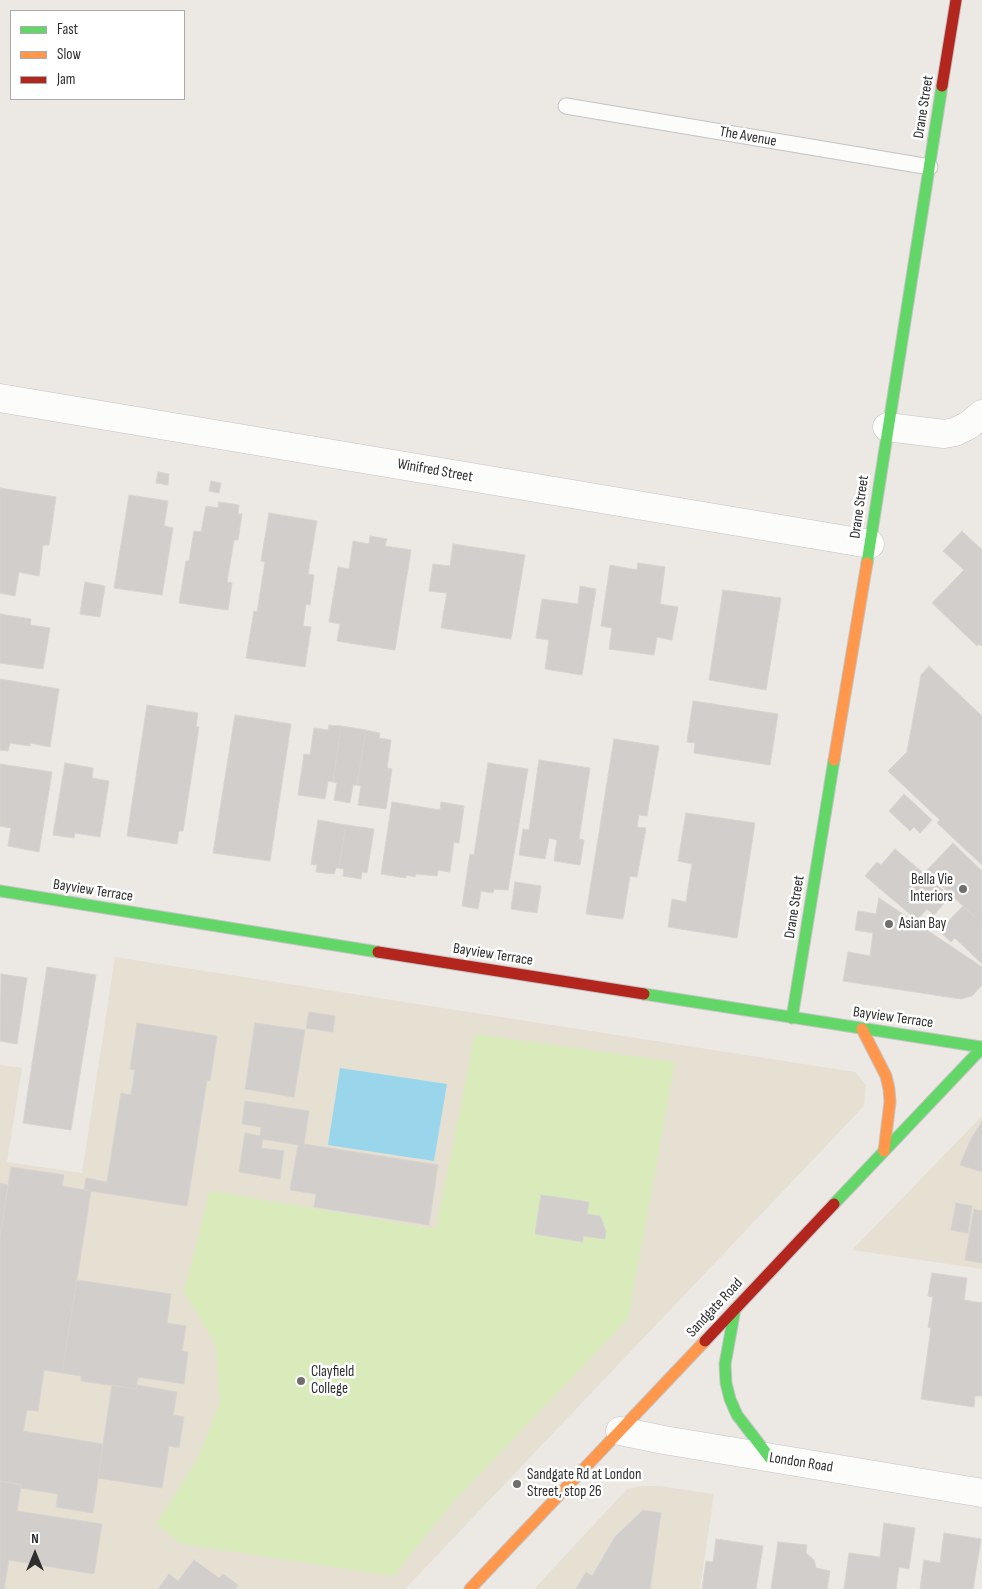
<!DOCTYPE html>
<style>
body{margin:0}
#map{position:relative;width:982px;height:1589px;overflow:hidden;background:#ece8e4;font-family:"Sofia Sans Condensed",sans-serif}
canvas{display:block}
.legend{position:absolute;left:10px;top:10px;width:175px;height:90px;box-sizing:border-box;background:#fff;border:1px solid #ababab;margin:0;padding:6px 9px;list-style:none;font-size:15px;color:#2e2e2e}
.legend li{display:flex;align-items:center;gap:10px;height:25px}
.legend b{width:25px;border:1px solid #ababab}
.north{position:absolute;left:10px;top:1529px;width:50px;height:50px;-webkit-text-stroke:4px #fff;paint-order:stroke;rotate:0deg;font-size:14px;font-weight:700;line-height:20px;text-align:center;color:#2e2e2e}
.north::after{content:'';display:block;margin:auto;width:18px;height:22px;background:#2e2e2e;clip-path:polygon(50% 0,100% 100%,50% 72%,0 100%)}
</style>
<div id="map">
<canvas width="982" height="1589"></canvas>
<ul class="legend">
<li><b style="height:6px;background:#63d668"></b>Fast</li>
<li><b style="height:6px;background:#ff974d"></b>Slow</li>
<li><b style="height:6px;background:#b3261e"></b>Jam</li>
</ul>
<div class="north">N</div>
</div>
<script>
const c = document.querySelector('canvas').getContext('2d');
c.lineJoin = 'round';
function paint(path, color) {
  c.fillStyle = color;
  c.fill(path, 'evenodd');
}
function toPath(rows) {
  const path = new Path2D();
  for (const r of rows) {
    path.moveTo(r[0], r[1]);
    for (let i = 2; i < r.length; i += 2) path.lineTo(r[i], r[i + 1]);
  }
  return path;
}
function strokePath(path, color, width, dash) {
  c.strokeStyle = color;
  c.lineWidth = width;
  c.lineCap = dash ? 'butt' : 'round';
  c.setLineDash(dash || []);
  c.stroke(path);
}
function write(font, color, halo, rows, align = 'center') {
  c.font = font + ' "Sofia Sans Condensed",sans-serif';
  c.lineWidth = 5;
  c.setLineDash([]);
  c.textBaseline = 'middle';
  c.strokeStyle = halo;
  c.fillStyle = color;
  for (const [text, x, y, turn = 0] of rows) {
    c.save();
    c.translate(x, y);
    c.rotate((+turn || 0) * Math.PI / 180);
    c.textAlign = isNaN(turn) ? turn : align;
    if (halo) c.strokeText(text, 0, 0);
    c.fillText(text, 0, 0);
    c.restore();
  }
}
paint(toPath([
 [115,957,855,1072,866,1085,864,1106,405,1589,0,1589,0,1065,22,1068,7,1162,82,1173],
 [982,1116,982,1269,852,1250],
 [641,1486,659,1486,714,1494,700,1589,534,1589,627,1489]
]), '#e6e0d3');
paint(toPath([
 [475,1034,675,1062,628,1319,453,1502,394,1576,182,1544,156,1524,197,1460,220,1402,216,1345,184,1292,210,1191,436,1229]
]), '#d9eabb');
paint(toPath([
 [340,1068,447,1084,434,1161,328,1145]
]), '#99d6ec');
const building = toPath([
 [158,472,169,474,168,485,156,483,158,472],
 [211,481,221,483,219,493,209,491,211,481],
 [0,488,56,497,49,545,43,545,39,576,19,572,15,596,0,593,0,488],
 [129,495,168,501,164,526,173,528,162,595,114,588,129,495],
 [219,502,239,505,238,514,242,514,238,540,234,540,227,582,232,583,228,610,179,603,186,561,189,561,194,531,201,532,206,506,218,508,219,502],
 [269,513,317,521,308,574,314,575,310,605,306,604,303,626,311,627,305,667,246,658,254,611,257,612,265,562,261,561,269,513],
 [962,531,982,550,982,646,979,644,977,646,932,603,964,570,943,551,962,531],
 [370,536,387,539,385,546,411,550,395,650,337,641,340,624,329,622,338,567,349,569,353,541,369,544,370,536],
 [453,544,525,555,511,639,441,628,447,593,429,591,433,564,450,566,453,544],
 [638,563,665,567,660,604,678,607,672,640,657,637,654,655,609,649,612,628,601,626,610,565,637,570,638,563],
 [85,582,105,586,100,617,80,614,85,582],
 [580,586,596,589,582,675,545,669,549,640,536,638,542,599,578,604,580,586],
 [723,590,781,598,766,690,709,680,723,590],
 [0,614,31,619,30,625,50,628,43,669,0,663,0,614],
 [929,666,982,716,982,865,937,823,940,820,888,771,907,752,921,675,929,666],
 [0,679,59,689,50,747,30,743,30,746,10,743,8,751,0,750,0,679],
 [693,701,778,714,770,765,694,753,695,743,687,742,693,701],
 [147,705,198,713,196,727,199,727,183,831,179,831,177,844,127,836,147,705],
 [235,715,291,724,270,861,213,853,235,715],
 [329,725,341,726,333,782,328,781,325,799,298,795,304,754,310,755,314,728,328,730,329,725],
 [341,726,366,730,357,785,353,785,350,803,334,800,337,783,333,782,341,726],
 [366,730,380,733,379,738,391,740,387,768,392,769,386,809,358,805,361,786,357,785,366,730],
 [614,739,659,746,647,816,639,815,637,827,646,828,637,877,630,876,623,919,586,914,614,739],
 [539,760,590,768,579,839,584,840,580,865,554,861,557,840,549,838,545,859,519,855,523,829,529,830,539,760],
 [65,763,93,768,92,778,109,781,100,837,75,833,74,838,53,835,65,763],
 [488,763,528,769,508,890,494,889,493,893,481,891,478,909,462,906,470,854,474,855,488,763],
 [0,764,52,772,39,852,8,846,11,828,0,826,0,764],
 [904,794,932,820,920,833,914,827,910,831,889,811,904,794],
 [392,802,440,810,441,802,464,806,459,843,454,842,450,872,438,870,437,876,416,874,415,877,406,875,406,878,381,874,392,802],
 [686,813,755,823,737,938,668,927,672,899,686,902,692,864,678,861,686,813],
 [318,820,346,825,339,868,336,868,334,874,316,872,317,865,311,864,318,820],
 [346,825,374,829,367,873,362,872,361,879,343,876,344,869,339,868,346,825],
 [953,843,982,871,982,924,926,871,953,843],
 [895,849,950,896,934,915,927,909,917,920,865,876,877,862,881,865,895,849],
 [515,882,541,886,537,913,511,909,515,882],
 [879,898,982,967,982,985,972,996,961,999,843,981,848,952,870,956,873,933,855,930,858,911,876,914,879,898],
 [963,906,982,924,982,964,955,938,951,942,939,931,963,906],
 [47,967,96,975,71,1130,23,1123,47,967],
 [1,974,27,978,17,1044,0,1041,1,974],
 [309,1012,335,1016,333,1032,306,1028,309,1012],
 [137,1023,217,1036,210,1081,207,1080,187,1206,84,1190,86,1178,107,1182,121,1093,131,1095,135,1070,130,1069,137,1023],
 [255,1023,305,1030,294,1097,245,1089,255,1023],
 [245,1101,309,1111,304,1144,438,1165,429,1225,314,1207,316,1194,290,1190,298,1145,263,1139,261,1148,284,1151,280,1179,239,1172,245,1133,260,1136,261,1127,242,1124,245,1101],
 [982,1121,982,1172,960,1165,970,1141,982,1121],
 [11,1167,64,1175,62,1186,91,1191,62,1373,44,1370,38,1411,27,1410,23,1431,103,1444,93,1513,56,1507,58,1494,20,1488,21,1485,0,1481,0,1237,11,1167],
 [0,1183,8,1185,0,1237,0,1183],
 [541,1195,589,1202,587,1214,600,1216,606,1231,605,1239,583,1236,583,1242,535,1234,541,1195],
 [956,1203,972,1206,968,1233,951,1230,956,1203],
 [974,1209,982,1211,982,1263,965,1260,974,1209],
 [932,1273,967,1278,964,1300,982,1303,982,1396,975,1396,974,1407,921,1399,931,1328,928,1327,933,1297,928,1296,932,1273],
 [77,1280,171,1294,167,1323,186,1326,182,1351,188,1352,184,1384,138,1377,136,1389,81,1381,81,1376,62,1373,77,1280],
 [112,1385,136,1389,137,1385,177,1392,173,1415,184,1417,179,1448,169,1446,162,1488,98,1478,112,1385],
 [0,1481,21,1485,17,1511,102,1524,94,1574,9,1560,4,1589,0,1589,0,1481],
 [643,1510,661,1513,650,1589,576,1589,586,1572,592,1576,615,1537,643,1510],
 [884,1523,915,1528,909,1569,899,1567,896,1589,898,1589,844,1589,849,1553,880,1557,884,1523],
 [944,1533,981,1539,973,1589,920,1589,924,1560,940,1563,944,1533],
 [716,1539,763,1546,756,1589,702,1589,706,1561,713,1562,716,1539],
 [778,1542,807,1545,806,1553,814,1560,816,1568,830,1571,827,1589,771,1589,778,1542],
 [194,1560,219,1578,223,1574,238,1585,235,1589,158,1589,169,1574,178,1581,194,1560]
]);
paint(building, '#d1cecb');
strokePath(building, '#d7d4d0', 1);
const lane = toPath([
 [566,106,930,167]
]);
const street = toPath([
 [0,398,870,544],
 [887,427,944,434,955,432,969,425,982,414],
 [620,1431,664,1440,982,1493]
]);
const fast = toPath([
 [867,563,942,86],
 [0,891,378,952],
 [644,994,982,1047],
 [792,1018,834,760],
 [834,1204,982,1048],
 [735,1309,725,1364,726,1383,730,1399,737,1415,770,1458]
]);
const slow = toPath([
 [834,760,867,563],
 [862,1029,886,1076,889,1089,890,1102,884,1151],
 [470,1589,705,1341]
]);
const jam = toPath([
 [942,86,956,0],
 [378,952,644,994],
 [705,1341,834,1204]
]);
strokePath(lane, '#c5c4c5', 17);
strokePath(street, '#c5c4c5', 29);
strokePath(fast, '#c5c4c5', 13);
strokePath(slow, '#c5c4c5', 13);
strokePath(jam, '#c5c4c5', 13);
strokePath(lane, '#fcfcfb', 15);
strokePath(street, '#fcfcfb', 28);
strokePath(fast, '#63d668', 11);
strokePath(slow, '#ff974d', 11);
strokePath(jam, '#b3261e', 11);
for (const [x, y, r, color] of [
 [963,889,5,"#706f6e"],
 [889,924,5,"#706f6e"],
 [301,1381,5,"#706f6e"],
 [517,1484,5,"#706f6e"]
]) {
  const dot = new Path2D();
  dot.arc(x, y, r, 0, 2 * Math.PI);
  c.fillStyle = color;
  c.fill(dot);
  strokePath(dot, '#fff', 2);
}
write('15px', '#2e2e2e', '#fff', [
 ["Drane Street",924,107,-81],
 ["The Avenue",748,137,10],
 ["Winifred Street",435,471,10],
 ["Drane Street",860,507,-82],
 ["Bayview Terrace",93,891,9],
 ["Drane Street",795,907,-81],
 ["Bayview Terrace",493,955,9],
 ["Bayview Terrace",893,1018,8],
 ["Sandgate Road",715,1308,-47],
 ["London Road",801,1463,9]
]);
write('15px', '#2e2e2e', '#fff', [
 ["Bella Vie",953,880,"right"],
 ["Interiors",953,897,"right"],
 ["Asian Bay",899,924],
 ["Clayfield",311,1372],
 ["College",311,1389],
 ["Sandgate Rd at London",527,1475],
 ["Street, stop 26",527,1492]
], 'left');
</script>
